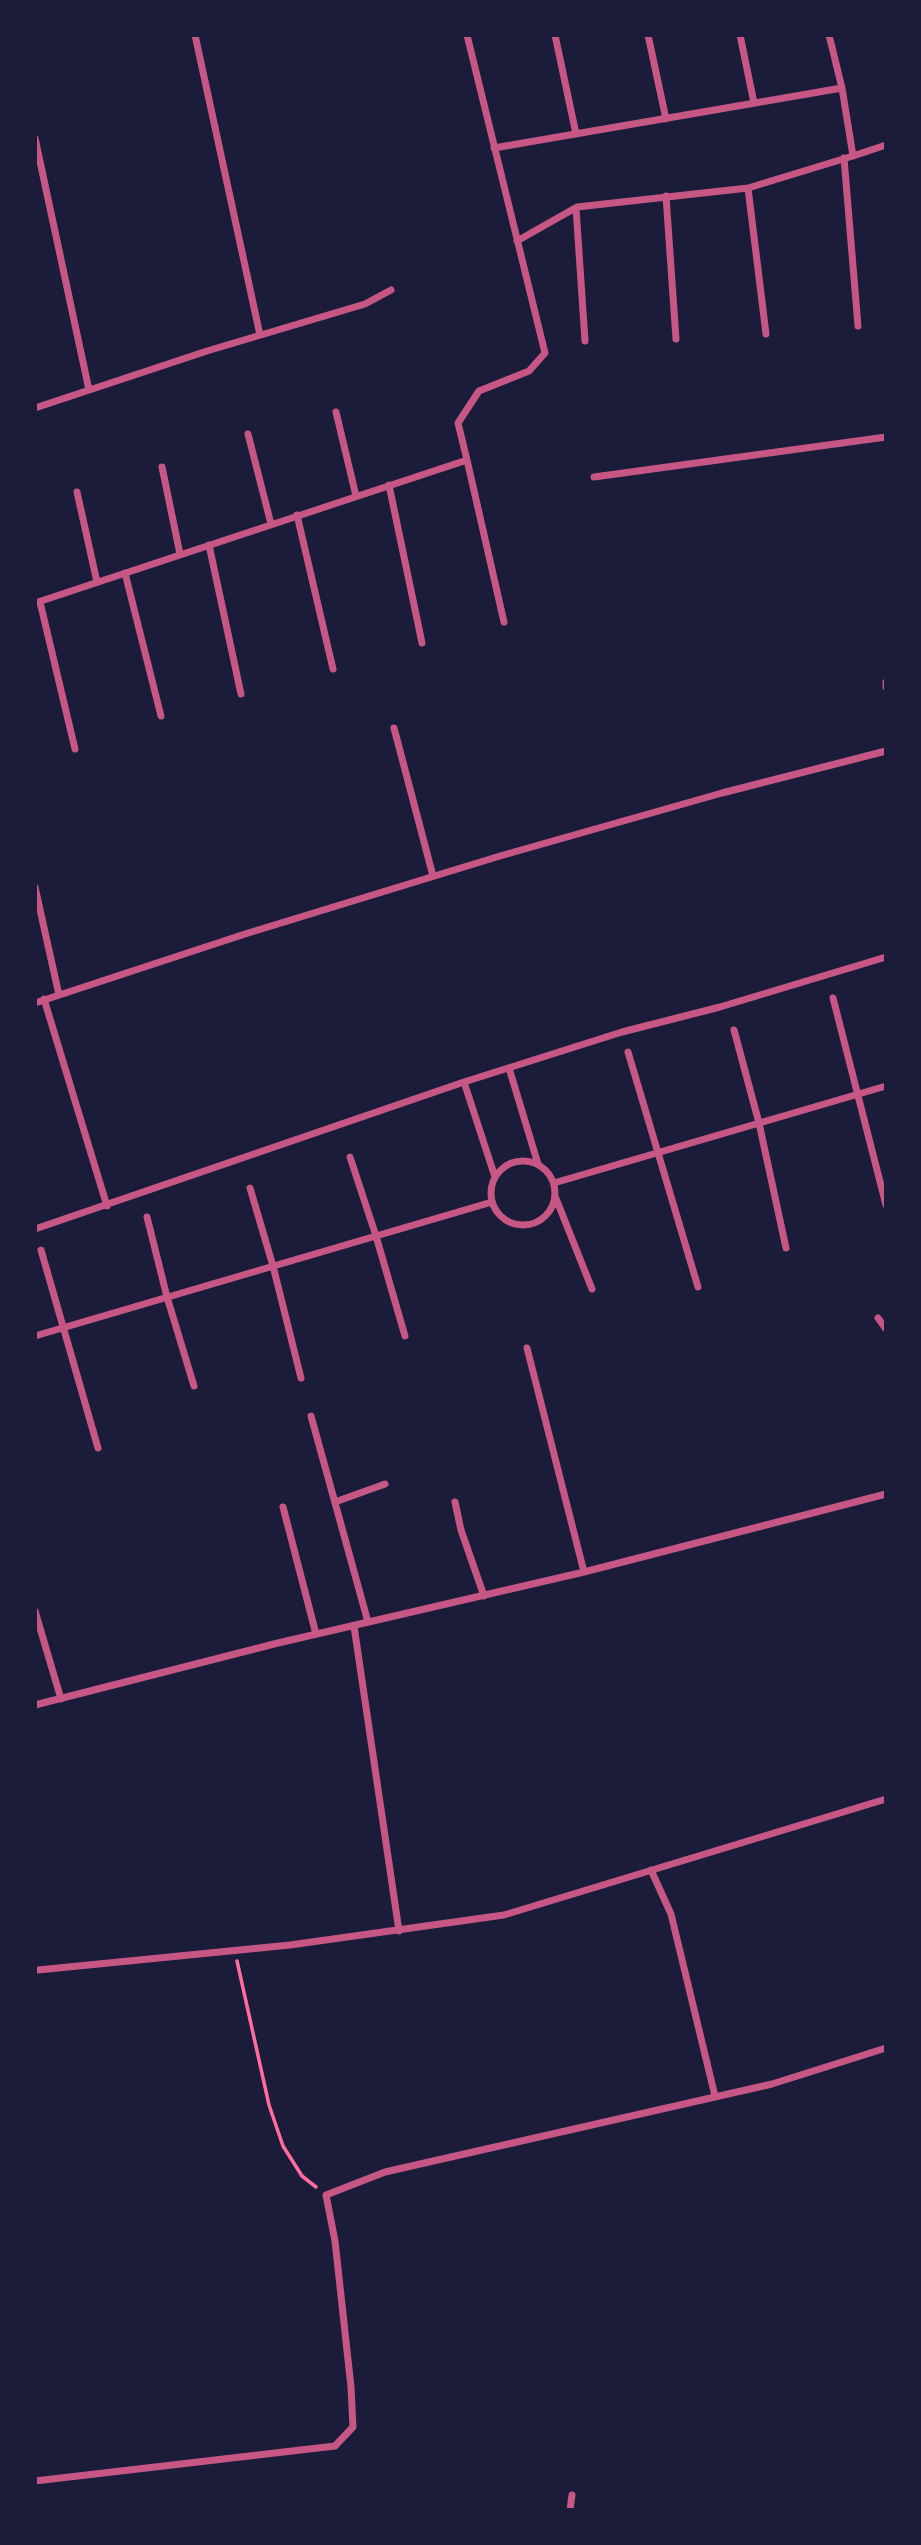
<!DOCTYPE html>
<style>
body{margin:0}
#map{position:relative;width:921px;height:2545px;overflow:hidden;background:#1b1b3a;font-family:Cabin,sans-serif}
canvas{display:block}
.frame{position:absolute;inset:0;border:37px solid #1b1b3a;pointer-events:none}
</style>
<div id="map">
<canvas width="921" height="2545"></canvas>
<div class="frame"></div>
</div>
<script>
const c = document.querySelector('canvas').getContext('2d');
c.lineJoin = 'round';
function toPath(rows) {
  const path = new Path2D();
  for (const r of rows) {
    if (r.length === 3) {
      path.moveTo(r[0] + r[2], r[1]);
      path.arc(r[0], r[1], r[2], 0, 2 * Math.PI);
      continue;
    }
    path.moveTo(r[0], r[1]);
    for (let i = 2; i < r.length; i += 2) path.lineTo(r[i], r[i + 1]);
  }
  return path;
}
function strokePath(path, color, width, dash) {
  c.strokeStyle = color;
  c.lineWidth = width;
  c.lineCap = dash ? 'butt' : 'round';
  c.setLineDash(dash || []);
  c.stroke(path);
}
strokePath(toPath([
 [237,1961,269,2105,283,2146,302,2176,316,2187]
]), '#ff6b9d', 3.5);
strokePath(toPath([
 [195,35,260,335],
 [555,35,576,134],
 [648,35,666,119],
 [740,35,754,103],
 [829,35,842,88],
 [35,138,89,390],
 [494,148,842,88,853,156,748,188,577,207,517,241],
 [853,156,886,145],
 [844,158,858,326],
 [748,188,766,334],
 [666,196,676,339],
 [576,208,585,341],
 [35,408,207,351,365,304,391,290],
 [336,412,356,496],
 [248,434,271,524],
 [467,460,504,622],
 [162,467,180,554],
 [594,477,886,437],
 [389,485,422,643],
 [77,492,97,582],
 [297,515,333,669],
 [209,545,241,694],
 [125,573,161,716],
 [40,602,75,749],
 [35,603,467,460,458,423,479,391,529,371,545,353,467,35],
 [886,682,886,687],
 [394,728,433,876],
 [35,887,59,995],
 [833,998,886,1205],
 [44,999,107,1206],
 [35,1003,245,934,500,856,722,793,886,751],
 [734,1030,759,1123,786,1248],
 [628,1052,698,1287],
 [509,1068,538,1164],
 [464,1082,495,1177],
 [350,1157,376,1236,405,1336],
 [523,1193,32],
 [554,1183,886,1086],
 [250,1188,273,1266,301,1378],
 [555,1196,592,1289],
 [147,1217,167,1297,194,1386],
 [35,1229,464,1082,622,1032,720,1007,886,957],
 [41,1250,98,1448],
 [878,1318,886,1329],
 [35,1336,492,1202],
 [527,1348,584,1572],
 [311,1416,368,1622],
 [335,1502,385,1484],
 [455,1502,461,1530,484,1596],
 [283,1507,316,1634],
 [35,1611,61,1699],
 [354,1626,399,1931],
 [35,1705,278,1643,584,1572,886,1494],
 [651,1870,671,1914,715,2096],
 [38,1970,290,1945,504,1915,886,1799],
 [35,2481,335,2446,353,2427,351,2387,335,2241,326,2195,385,2172,772,2084,886,2048],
 [570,2510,572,2495]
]), '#c65784', 7);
</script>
